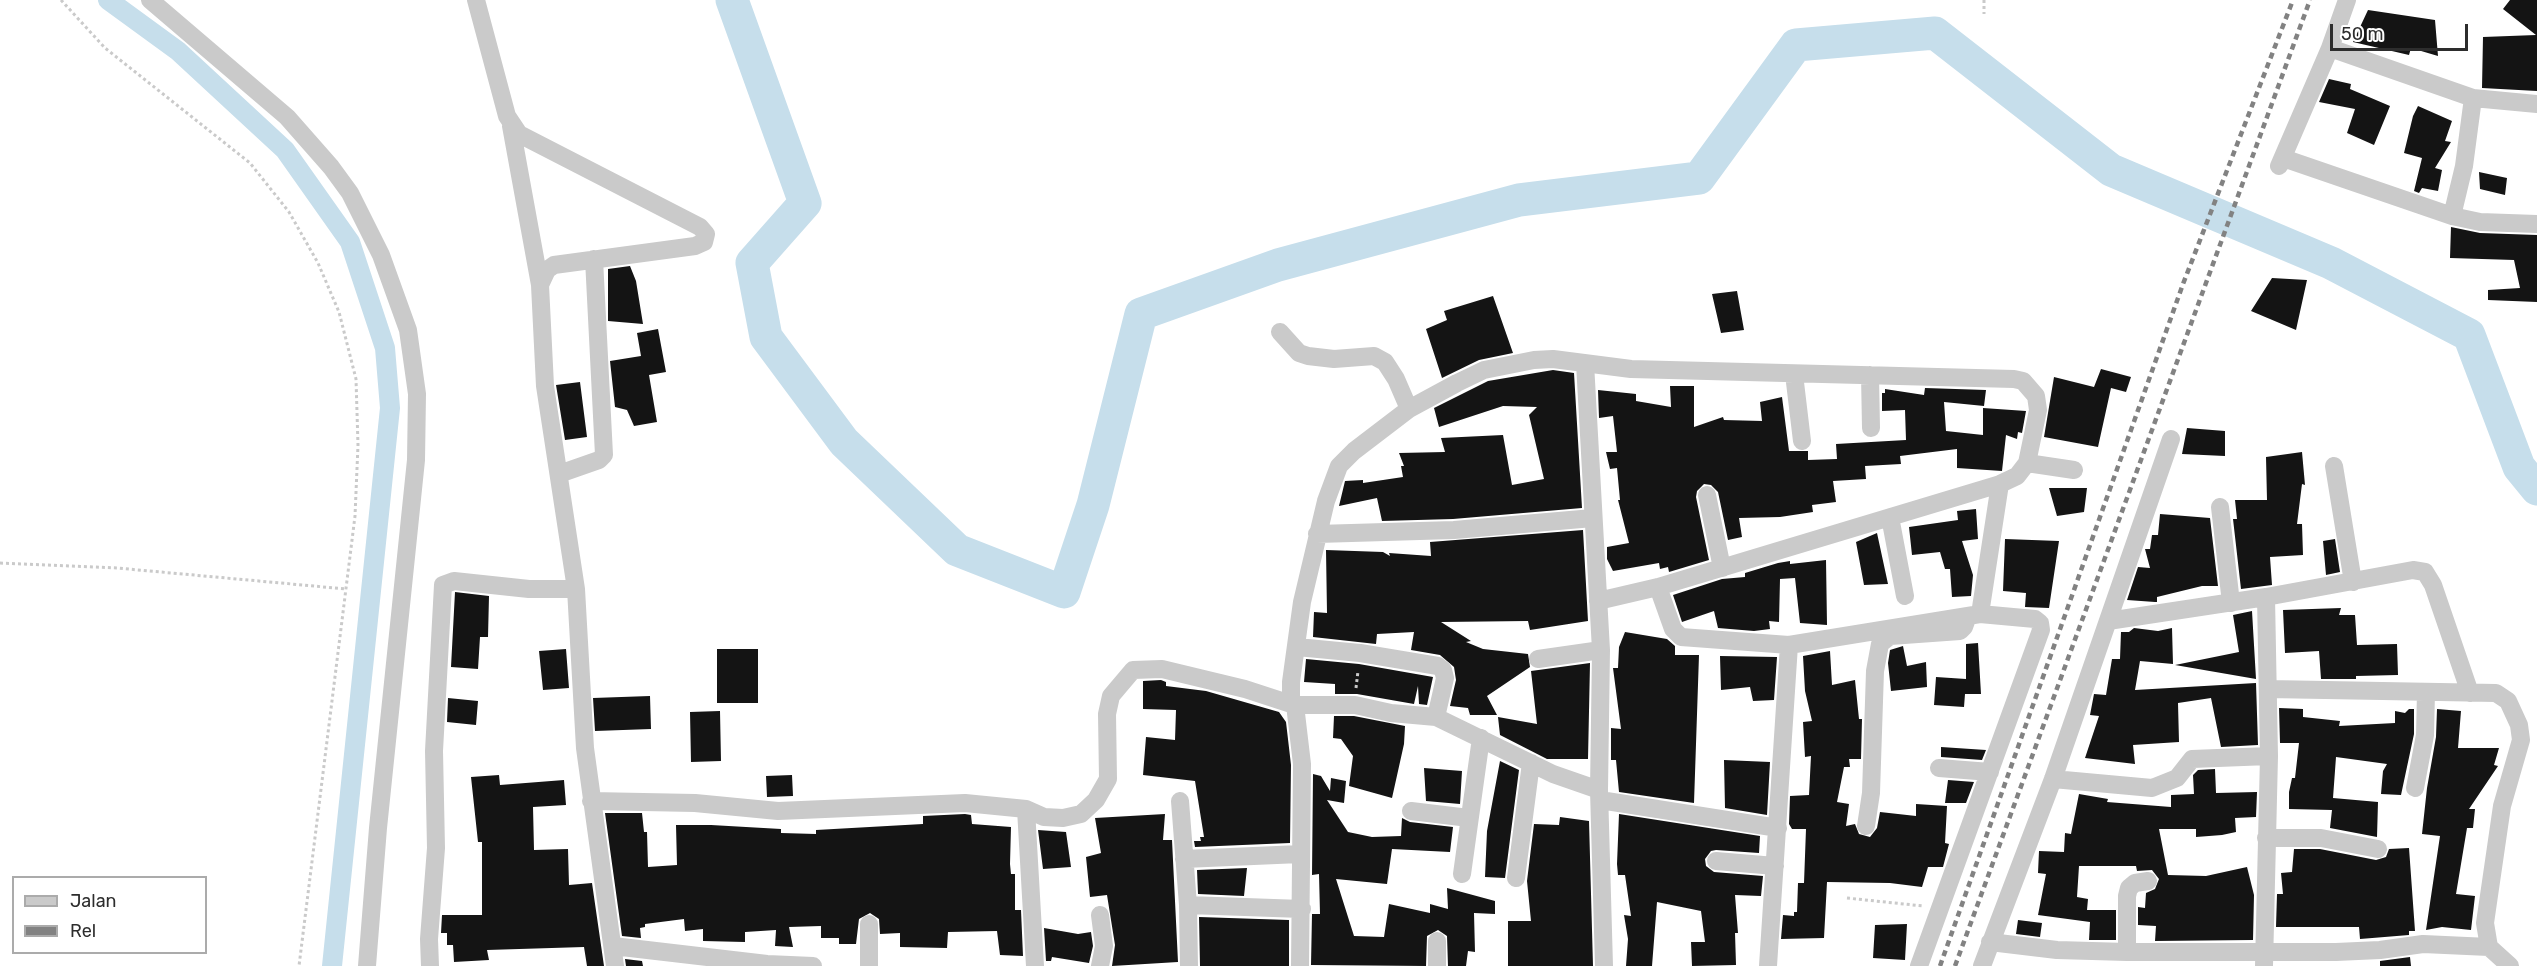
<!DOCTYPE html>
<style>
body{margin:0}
#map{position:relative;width:2537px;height:966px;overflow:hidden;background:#fff;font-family:Rubik,sans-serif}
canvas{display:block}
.legend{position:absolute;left:12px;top:876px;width:195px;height:78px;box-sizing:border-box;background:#fff;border:2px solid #ababab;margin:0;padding:8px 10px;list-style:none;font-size:18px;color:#2d2d2d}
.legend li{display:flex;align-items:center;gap:12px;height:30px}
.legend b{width:30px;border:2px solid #ababab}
.scale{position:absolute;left:2330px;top:24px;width:138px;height:27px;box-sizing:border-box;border:3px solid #2d2d2d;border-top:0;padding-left:8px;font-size:18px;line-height:21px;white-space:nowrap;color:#2d2d2d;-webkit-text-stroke:4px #fff;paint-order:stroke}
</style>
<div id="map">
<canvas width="2537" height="966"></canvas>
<ul class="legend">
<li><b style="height:8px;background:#cacaca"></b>Jalan</li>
<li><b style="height:8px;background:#828282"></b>Rel</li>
</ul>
<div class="scale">50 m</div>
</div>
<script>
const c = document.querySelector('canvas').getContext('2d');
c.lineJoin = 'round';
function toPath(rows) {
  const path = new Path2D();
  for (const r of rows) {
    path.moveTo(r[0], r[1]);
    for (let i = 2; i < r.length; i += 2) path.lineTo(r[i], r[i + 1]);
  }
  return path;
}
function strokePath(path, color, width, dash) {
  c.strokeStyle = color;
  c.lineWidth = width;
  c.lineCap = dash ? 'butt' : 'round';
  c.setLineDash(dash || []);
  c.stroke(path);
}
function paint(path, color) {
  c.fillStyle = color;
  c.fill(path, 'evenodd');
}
strokePath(toPath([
 [108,0,178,51,285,150,350,242,385,348,390,408,332,966]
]), '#c6deeb', 20);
strokePath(toPath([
 [732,0,805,203,752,263,766,337,844,442,957,550,1064,592,1093,505,1141,314,1278,265,1519,200,1699,178,1796,45,1935,33,2111,170,2331,263,2469,335,2519,467,2537,489]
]), '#c6deeb', 33);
paint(toPath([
 [2510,0,2537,0,2537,91,2482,88,2483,37,2536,35,2503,9],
 [2368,10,2435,20,2438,56,2411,48,2409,55,2353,42],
 [2329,79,2351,84,2350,89,2390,106,2374,145,2347,133,2355,109,2319,102],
 [2418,106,2452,121,2445,141,2451,142,2435,168,2442,170,2438,191,2422,188,2419,193,2414,191,2422,158,2404,153,2413,116],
 [2479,172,2507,178,2505,195,2480,189],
 [2451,227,2480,233,2537,235,2537,302,2488,300,2488,290,2520,288,2514,260,2450,258],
 [630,266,636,281,643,324,608,321,608,269],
 [2272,278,2307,280,2296,330,2251,311],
 [1737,291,1744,330,1721,333,1712,294],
 [1493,296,1513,353,1479,360,1442,378,1426,329,1447,320,1444,311],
 [658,329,666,372,649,375,657,422,634,426,627,410,615,407,610,361,641,356,637,333],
 [2101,369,2131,377,2126,392,2111,388,2098,447,2044,437,2054,377,2094,387],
 [1553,370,1574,373,1582,508,1453,519,1382,521,1377,498,1339,506,1345,481,1363,480,1363,483,1403,477,1401,466,1404,466,1399,453,1445,452,1441,438,1503,435,1512,485,1544,479,1529,415,1537,407,1503,406,1439,427,1434,408,1488,381],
 [580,382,587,437,565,440,556,385],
 [1670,386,1694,386,1694,427,1723,417,1724,420,1762,421,1760,402,1782,397,1789,451,1808,451,1808,460,1837,459,1836,444,1906,440,1905,410,1882,411,1882,393,1885,393,1885,389,1924,395,1925,388,1986,390,1984,406,1944,402,1946,431,1983,435,1983,408,2026,411,2022,433,2018,432,2017,439,2006,435,2002,471,1957,468,1957,449,1900,456,1901,464,1865,466,1866,479,1833,481,1836,502,1812,505,1813,512,1780,517,1739,518,1742,537,1728,540,1718,492,1711,485,1704,484,1697,491,1696,497,1709,560,1669,572,1668,567,1660,569,1659,563,1613,571,1607,559,1607,547,1629,543,1618,500,1620,500,1617,468,1610,469,1606,452,1617,452,1613,416,1599,418,1598,390,1636,394,1636,401,1671,407],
 [2187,428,2225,431,2225,456,2182,454],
 [2302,452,2305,485,2302,484,2297,524,2302,524,2303,555,2270,557,2272,585,2241,589,2233,519,2237,519,2235,500,2267,500,2266,457],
 [2049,488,2087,488,2084,512,2057,516],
 [1976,509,1978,539,1962,541,1973,575,1971,596,1952,597,1950,569,1945,569,1940,552,1912,555,1909,527,1958,520,1957,511],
 [2160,514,2210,518,2218,586,2202,586,2157,597,2157,602,2155,602,2127,600,2138,567,2150,568,2145,549,2150,549,2152,535,2158,535],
 [1583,530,1588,621,1530,630,1528,621,1441,622,1471,641,1466,642,1483,649,1528,654,1530,667,1487,696,1497,715,1470,715,1468,708,1450,706,1456,680,1454,667,1440,655,1411,650,1414,632,1377,634,1376,644,1313,637,1314,612,1327,613,1326,550,1383,552,1390,556,1389,553,1431,556,1430,542],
 [1877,533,1888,584,1864,585,1856,542],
 [2005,539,2059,541,2049,608,2025,607,2026,593,2003,591],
 [2335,539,2340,572,2326,575,2323,541],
 [1826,560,1827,625,1800,623,1795,578,1780,579,1779,622,1769,621,1770,629,1754,631,1718,628,1714,611,1682,622,1673,595,1722,579,1745,577,1745,573,1778,563,1790,561,1790,564],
 [455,592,489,596,488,637,480,637,478,669,451,667],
 [2341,608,2339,615,2355,615,2357,645,2397,644,2398,675,2356,676,2356,679,2321,679,2319,651,2285,653,2283,610],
 [2252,611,2256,679,2175,665,2239,652,2233,615],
 [2134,628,2158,631,2172,628,2173,664,2140,661,2135,690,2256,683,2258,745,2221,747,2211,698,2178,703,2179,742,2133,745,2135,764,2085,758,2099,716,2090,715,2094,694,2106,695,2112,659,2120,659,2121,632,2129,632],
 [1625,632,1667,639,1675,646,1675,655,1699,655,1694,803,1619,792,1616,760,1611,760,1611,728,1621,729,1613,668,1618,668,1619,647],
 [1978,643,1981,694,1965,694,1964,707,1934,705,1936,677,1966,679,1966,644],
 [1903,646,1907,666,1926,662,1927,687,1891,691,1888,663,1890,650],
 [566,649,569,688,543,690,539,651],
 [717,649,758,649,758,703,717,703],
 [1830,651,1832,685,1855,680,1859,719,1862,719,1861,759,1849,759,1850,767,1844,767,1837,802,1849,804,1846,826,1855,824,1859,834,1870,837,1877,828,1880,812,1916,816,1916,804,1947,806,1945,843,1949,844,1943,867,1928,867,1922,887,1890,883,1827,882,1824,938,1781,939,1783,915,1794,916,1794,912,1797,912,1798,883,1804,883,1806,829,1792,829,1789,824,1790,796,1809,795,1811,756,1805,757,1803,722,1812,721,1805,691,1803,656],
 [1720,656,1777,657,1774,700,1753,701,1750,687,1721,690],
 [1306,659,1359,664,1433,677,1427,705,1419,704,1418,686,1414,704,1357,694,1335,694,1335,684,1304,682],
 [1590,663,1588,759,1547,759,1500,735,1498,717,1537,724,1531,671],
 [1161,680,1166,682,1166,686,1206,691,1279,712,1286,722,1291,765,1290,843,1195,847,1194,841,1201,841,1200,837,1204,837,1195,781,1143,775,1146,737,1175,740,1176,710,1143,709,1143,681],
 [650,696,651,729,595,731,593,698],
 [448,698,478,701,476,725,447,722],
 [2279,708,2303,709,2303,717,2340,721,2339,726,2395,723,2395,711,2405,713,2409,709,2414,709,2414,734,2401,795,2381,794,2383,771,2387,764,2336,757,2333,798,2378,802,2377,837,2330,828,2332,810,2289,809,2289,792,2292,778,2295,778,2299,743,2280,743],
 [2437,709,2461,711,2458,748,2499,748,2494,765,2498,766,2469,809,2475,809,2473,828,2467,828,2456,894,2475,896,2471,930,2442,927,2426,930,2440,836,2422,834,2427,788,2436,737],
 [720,711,721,761,691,762,690,712],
 [1334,716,1354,716,1405,726,1404,744,1392,798,1349,786,1353,756,1341,739,1333,738],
 [1941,747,1986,750,1982,760,1941,757],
 [1724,760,1770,762,1767,815,1725,808],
 [1500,761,1519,770,1505,878,1485,877,1487,831],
 [1424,768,1462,771,1460,804,1426,801],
 [2215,769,2216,793,2257,792,2256,817,2235,818,2236,832,2222,835,2196,837,2196,829,2159,829,2168,875,2206,876,2247,867,2254,895,2253,940,2155,941,2156,926,2138,925,2138,907,2145,908,2146,893,2155,889,2159,879,2152,870,2137,871,2136,866,2079,866,2077,897,2088,899,2087,910,2116,910,2116,940,2089,940,2090,922,2038,915,2046,874,2038,873,2039,851,2064,852,2065,833,2071,834,2079,794,2108,799,2107,802,2171,807,2171,795,2194,794,2193,775,2198,770],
 [1313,774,1321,776,1330,791,1331,778,1346,781,1344,803,1327,800,1348,832,1372,837,1401,836,1402,818,1410,822,1453,827,1450,852,1392,849,1387,884,1336,879,1354,936,1384,937,1389,904,1430,913,1430,904,1448,909,1447,888,1495,901,1495,914,1474,913,1475,952,1468,951,1466,966,1448,966,1447,936,1438,930,1427,936,1426,966,1311,965,1312,914,1320,914,1319,874,1312,875],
 [499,775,500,785,564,780,566,805,533,807,534,850,568,849,569,885,592,883,604,966,587,966,584,947,487,950,489,960,454,962,453,945,447,945,447,933,441,933,442,915,482,915,482,842,478,842,471,777],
 [792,775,793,796,767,797,766,776],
 [1948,780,1974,782,1966,803,1945,803],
 [605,813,642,813,644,832,647,832,648,867,677,865,676,825,711,825,781,829,781,833,816,834,816,830,923,824,923,816,965,814,971,815,972,824,1011,827,1010,864,1011,874,1015,874,1015,910,1021,910,1023,956,1000,955,997,931,948,932,947,948,900,947,900,933,880,934,879,919,870,913,859,919,856,944,839,944,839,938,821,938,821,926,789,927,793,947,775,946,776,930,745,932,745,942,703,941,703,929,685,931,684,919,645,924,645,927,640,928,641,938,622,936],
 [1165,814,1163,840,1172,840,1178,962,1112,966,1115,945,1107,895,1090,897,1086,857,1101,853,1095,818],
 [1619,814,1760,836,1759,853,1716,850,1711,851,1705,859,1706,866,1714,872,1763,876,1761,896,1735,895,1738,933,1735,933,1736,965,1692,966,1691,942,1705,942,1701,911,1657,902,1652,966,1626,966,1628,939,1624,915,1631,916,1625,875,1618,875,1617,864],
 [1560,817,1589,821,1593,966,1508,966,1508,921,1531,921,1527,881,1534,824,1559,825],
 [1038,830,1066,832,1071,867,1043,869],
 [2409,848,2415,931,2409,931,2409,935,2360,939,2359,927,2276,927,2277,894,2283,894,2281,873,2292,872,2294,849,2320,849,2376,860,2386,857,2389,849],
 [1247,868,1244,896,1198,894,1197,870],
 [1199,917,1289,920,1289,966,1200,966],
 [2018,920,2042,923,2040,937,2016,934],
 [1907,924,1905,960,1873,958,1875,925],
 [1044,928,1078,934,1091,932,1093,946,1089,963,1052,957,1051,961,1046,961],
 [2410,957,2411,966,2380,966,2380,961],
 [625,959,642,961,643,966,626,966]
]), '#141414');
strokePath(toPath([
 [61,0,105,48,250,163,289,212,318,263,339,312,356,379,358,445,355,516,299,966],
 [1984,0,1984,14],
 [0,563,117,568,346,589],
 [1356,688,1358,671],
 [1847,898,1923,906]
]), '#cacaca', 3, [3, 3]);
strokePath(toPath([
 [150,0,287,117,331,167,350,193,381,255,408,330,417,394,416,460,378,828,367,966],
 [476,0,507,116,519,134,700,227,706,234,704,242,695,246,554,265,547,270,540,285,545,386,576,589,585,748,615,966],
 [2330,48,2473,98,2464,166,2452,216,2480,222,2537,224],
 [2473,98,2537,104],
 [511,126,540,285],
 [2283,158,2452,216],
 [2279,166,2330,48,2347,0],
 [1280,332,1299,353,1308,356,1334,359,1374,356,1385,362,1396,379,1409,409],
 [1585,363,1601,650,1599,790,1604,966],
 [1794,374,1802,441],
 [1870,375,1871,428],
 [2027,463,2074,470],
 [2334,466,2353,582],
 [559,474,599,460,604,455,594,259],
 [1707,495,1722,568],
 [2220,507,2231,603],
 [1890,517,1905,596],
 [1317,534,1454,530,1593,518],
 [1658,587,1673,629,1681,637,1789,645],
 [1980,614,2000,484],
 [2108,621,2266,597],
 [1297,647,1360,653,1438,666,1443,670,1445,678,1436,717],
 [1538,659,1601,650],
 [2268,689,2496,693,2508,701,2519,725,2521,740,2502,806,2485,923,2489,947,2510,966],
 [1295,705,1355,705,1391,713,1436,717,1553,774,1599,790],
 [1939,768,1990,772],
 [2053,779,2152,788,2177,778,2192,759,2269,756],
 [2415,788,2425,735,2426,692],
 [1600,800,1778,828],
 [591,801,695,803,778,811,965,803,1026,809,1044,817,1063,818,1081,814,1096,800,1108,779,1107,714,1111,696,1133,670,1162,669,1245,689,1291,704],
 [1180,801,1188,905,1189,966],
 [1026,809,1035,966],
 [1411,811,1469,818],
 [1866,826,1871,793,1875,671,1880,644,1890,636,1960,631,1964,627,1968,616],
 [2266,838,2321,838,2378,849],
 [1184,859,1300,854],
 [1716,861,1775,866],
 [1462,874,1481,738],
 [1516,878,1531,763],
 [1188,905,1302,909],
 [869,924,869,966],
 [1437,941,1437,966],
 [1990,942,2057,950,2127,952,2336,952,2380,950,2423,944,2489,947],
 [613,946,767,964,813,966],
 [2127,952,2127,896,2129,888,2135,883,2148,881],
 [430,966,429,939,436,848,434,751,443,585,454,581,529,589,576,589],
 [1100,966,1104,946,1100,915],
 [1300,966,1302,764,1295,705,1291,704,1291,682,1302,602,1326,501,1339,466,1354,451,1409,409,1457,383,1484,370,1534,360,1553,359,1631,369,2014,379,2023,381,2036,396,2038,410,2027,463,2017,476,2000,484,1658,587,1598,601],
 [1768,966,1789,645,1980,614,2035,619,2040,623,2041,630,1919,966],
 [1982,966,2053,779,2171,439],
 [2264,966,2269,756,2266,597,2413,570,2425,572,2433,585,2470,693]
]), '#cacaca', 18);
strokePath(toPath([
 [1940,966,2183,284,2293,0],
 [1955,966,2310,0]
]), '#828282', 4.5, [6, 4.5]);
</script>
